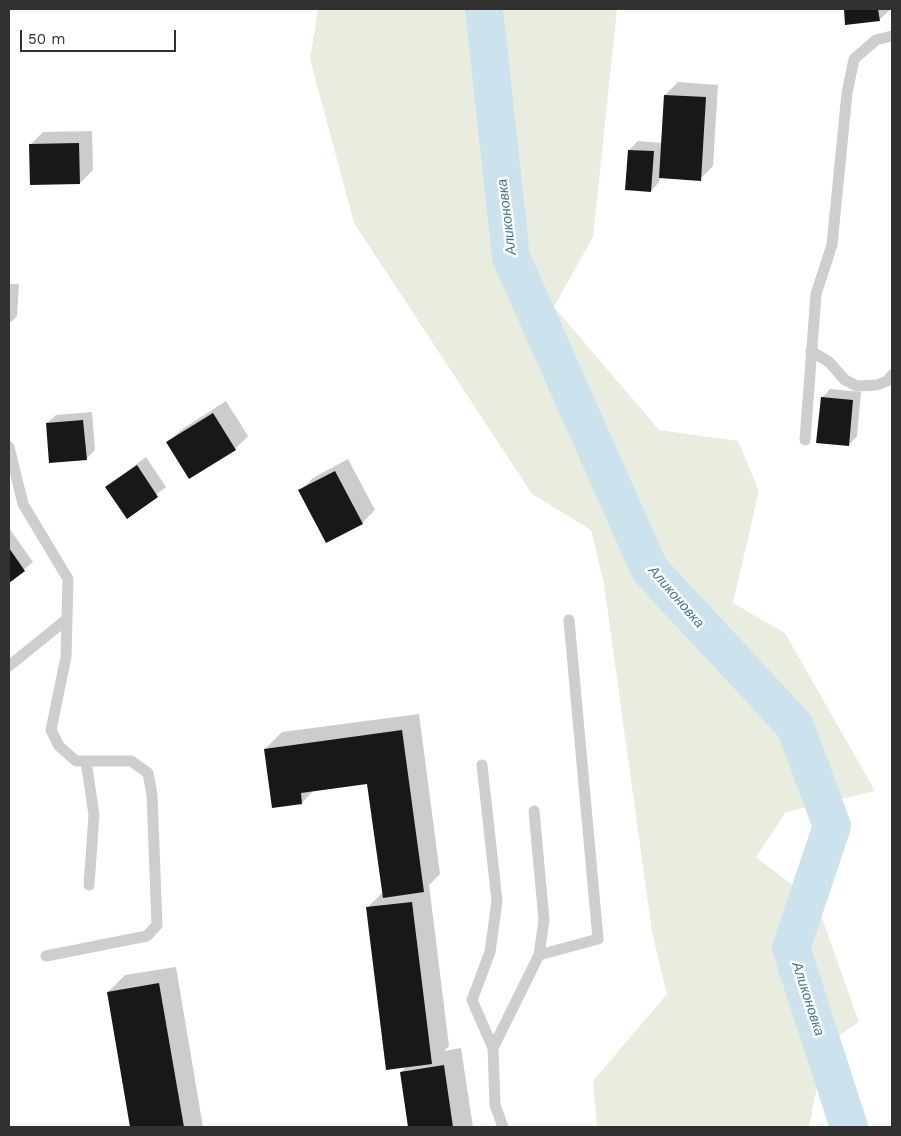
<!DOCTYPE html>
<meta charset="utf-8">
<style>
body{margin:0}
#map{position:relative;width:901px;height:1136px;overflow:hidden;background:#fff;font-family:"Work Sans",sans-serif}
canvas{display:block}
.frame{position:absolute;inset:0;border:10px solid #313131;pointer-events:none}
.scale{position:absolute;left:20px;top:30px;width:156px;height:22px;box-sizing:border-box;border:2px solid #313131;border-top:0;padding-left:6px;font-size:15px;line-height:18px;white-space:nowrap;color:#313131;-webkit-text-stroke:4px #fff;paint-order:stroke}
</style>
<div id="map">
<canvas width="901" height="1136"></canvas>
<div class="frame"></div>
<div class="scale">50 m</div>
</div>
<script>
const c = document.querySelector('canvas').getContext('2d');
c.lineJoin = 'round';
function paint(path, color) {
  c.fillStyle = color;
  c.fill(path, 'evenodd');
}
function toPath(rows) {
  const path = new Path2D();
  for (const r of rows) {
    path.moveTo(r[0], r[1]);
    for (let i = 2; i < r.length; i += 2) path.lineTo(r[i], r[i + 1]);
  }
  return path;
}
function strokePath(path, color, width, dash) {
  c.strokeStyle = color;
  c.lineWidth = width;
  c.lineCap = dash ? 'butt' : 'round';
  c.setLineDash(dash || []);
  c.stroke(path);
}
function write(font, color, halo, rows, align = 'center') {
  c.font = font + ' "Work Sans",sans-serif';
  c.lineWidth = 5;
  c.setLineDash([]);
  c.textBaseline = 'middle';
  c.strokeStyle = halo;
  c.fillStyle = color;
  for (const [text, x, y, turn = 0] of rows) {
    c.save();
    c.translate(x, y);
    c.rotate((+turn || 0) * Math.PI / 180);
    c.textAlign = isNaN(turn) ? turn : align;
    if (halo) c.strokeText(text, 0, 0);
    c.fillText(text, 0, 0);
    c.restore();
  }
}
paint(toPath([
 [318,9,617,9,593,237,554,307,659,430,738,441,759,491,733,603,785,633,875,791,786,812,756,857,817,904,859,1022,820,1048,816,1092,809,1127,597,1127,593,1081,667,994,652,932,604,584,591,530,532,494,354,223,310,59]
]), '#e8eddf');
paint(toPath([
 [845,9,891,9,879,20,846,24],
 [678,82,718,85,713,166,700,179,660,177,659,182,651,191,629,150,638,141,662,143,665,95],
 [92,131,93,170,80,183,30,145,43,132],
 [9,284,19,284,17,316,9,324],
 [830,389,861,392,857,436,849,445,822,398],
 [226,401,248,436,235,449,168,442,181,430],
 [92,412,95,450,86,459,47,423,56,415],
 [146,457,166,487,127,517,106,487],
 [348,459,375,510,362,523,300,491,313,478],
 [9,528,33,562,9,582],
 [419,714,440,874,429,885,449,1046,444,1051,461,1048,473,1127,410,1127,401,1072,407,1066,367,908,383,892,368,783,314,790,302,803,265,749,282,732],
 [176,967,203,1127,131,1127,108,992,125,975]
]), '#0003');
strokePath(toPath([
 [484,9,511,257,650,570,795,726,832,826,791,948,849,1127]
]), '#cce3ed', 38);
paint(toPath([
 [844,9,878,9,880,21,845,25],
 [664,95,706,97,701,181,659,178],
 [79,143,80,184,30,185,29,144],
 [628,150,654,151,651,192,625,190],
 [821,397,853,400,849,446,816,443],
 [213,413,236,450,189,479,166,442],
 [83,420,87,460,49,463,46,423],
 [137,465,158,497,127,519,105,487],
 [335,471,363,524,326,543,298,490],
 [9,548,25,571,9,583],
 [402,730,424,892,383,898,367,784,301,793,302,804,272,808,264,749],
 [412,902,432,1064,386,1070,366,907],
 [159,983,184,1127,130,1127,107,992],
 [444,1065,453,1127,408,1127,400,1072]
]), '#181818');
strokePath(toPath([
 [811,351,829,362,845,380,857,386,877,385,887,381,892,375],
 [805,440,816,294,832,245,847,93,854,59,876,40,892,36],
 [9,447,23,504,68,579,66,657,51,730,59,746,76,761,131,761,148,773,152,795,157,925,147,936,46,956],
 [9,666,67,619],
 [86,761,94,815,89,885],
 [482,765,497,901,490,952,472,1000,493,1048,495,1105,503,1127],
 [539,955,598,939,569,620],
 [493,1048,539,955,544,920,534,811]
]), '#cecece', 11);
write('italic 14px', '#3e7994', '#fff', [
 ["Аликоновка",507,217,-97],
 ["Аликоновка",676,597,49],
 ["Аликоновка",808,999,72]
]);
</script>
